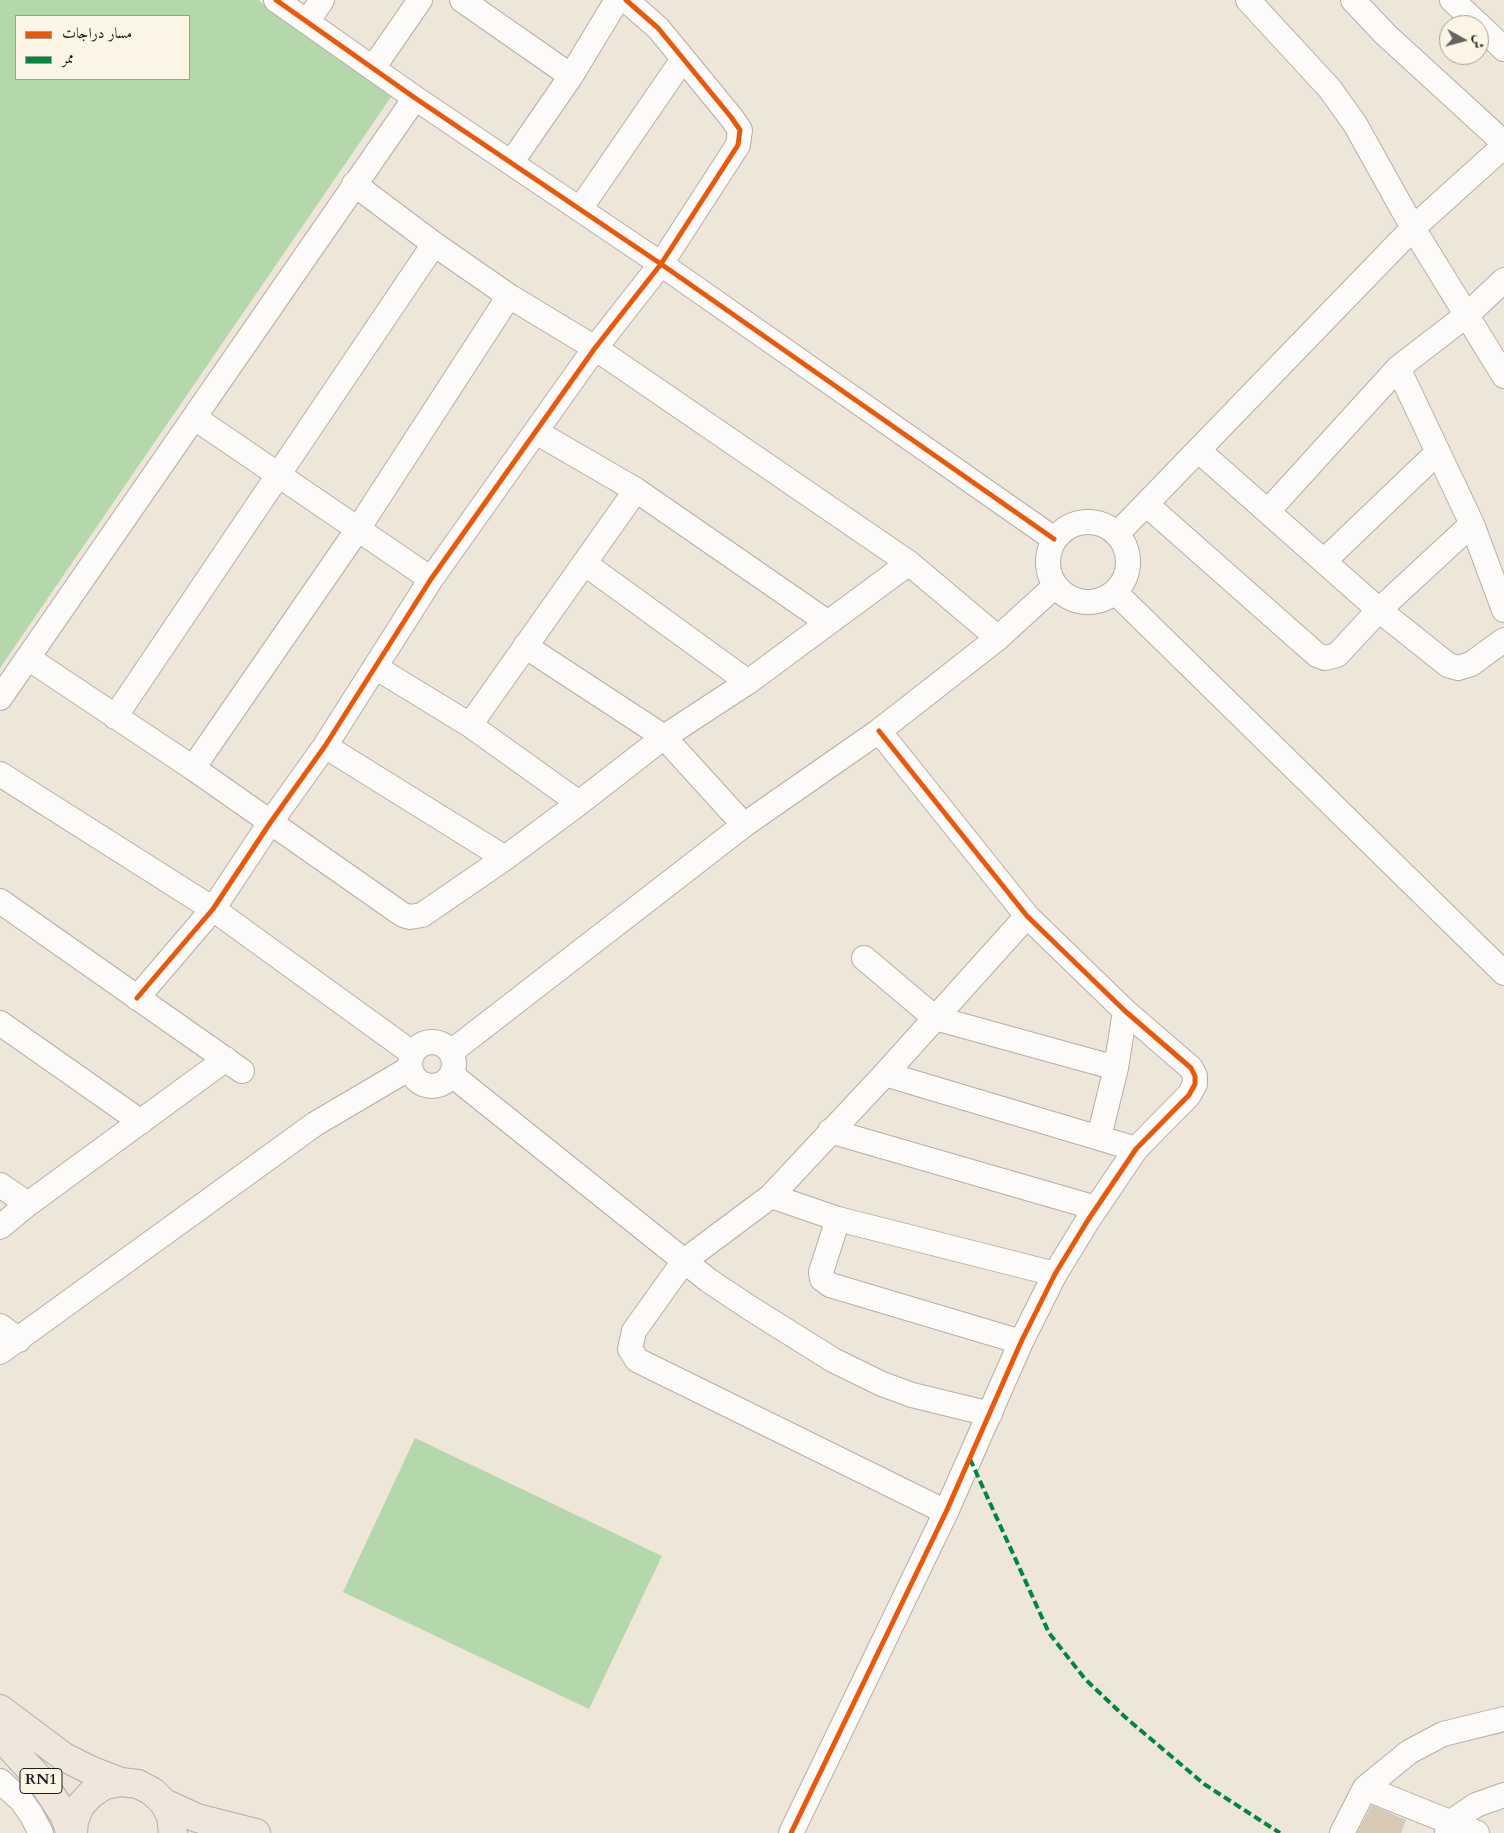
<!DOCTYPE html>
<meta charset="utf-8">
<style>
body{margin:0}
#map{position:relative;width:1504px;height:1833px;overflow:hidden;background:#eee6d9;font-family:Cardo,Amiri,serif}
canvas{display:block}
.legend{position:absolute;left:15px;top:15px;width:175px;height:65px;box-sizing:border-box;background:#fcf5e5;border:1px solid #a29e95;margin:0;padding:6px 9px;list-style:none;font-size:15px;color:#1c1c1c}
.legend li{display:flex;align-items:center;gap:10px;height:25px}
.legend b{width:25px;border:1px solid #a29e95}
.north{position:absolute;left:1439px;top:15px;width:50px;height:50px;box-sizing:border-box;background:#fcf5e5;border:1px solid #a29e95;border-radius:50%;rotate:97deg;font-size:14px;font-weight:700;line-height:20px;text-align:center;color:#1c1c1c}
.north::after{content:'';display:block;margin:auto;width:18px;height:22px;background:#66635e;clip-path:polygon(50% 0,100% 100%,50% 72%,0 100%)}
</style>
<div id="map">
<canvas width="1504" height="1833"></canvas>
<ul class="legend">
<li><b style="height:6px;background:#e8590c"></b>مسار دراجات</li>
<li><b style="height:6px;background:#00873e"></b>ممر</li>
</ul>
<div class="north">ش</div>
</div>
<script>
const c = document.querySelector('canvas').getContext('2d');
c.lineJoin = 'round';
function paint(path, color) {
  c.fillStyle = color;
  c.fill(path, 'evenodd');
}
function toPath(rows) {
  const path = new Path2D();
  for (const r of rows) {
    if (r.length === 3) {
      path.moveTo(r[0] + r[2], r[1]);
      path.arc(r[0], r[1], r[2], 0, 2 * Math.PI);
      continue;
    }
    path.moveTo(r[0], r[1]);
    for (let i = 2; i < r.length; i += 2) path.lineTo(r[i], r[i + 1]);
  }
  return path;
}
function strokePath(path, color, width, dash) {
  c.strokeStyle = color;
  c.lineWidth = width;
  c.lineCap = dash ? 'butt' : 'round';
  c.setLineDash(dash || []);
  c.stroke(path);
}
function write(font, color, halo, rows, align = 'center') {
  c.font = font + ' Cardo,serif';
  c.lineWidth = 4;
  c.setLineDash([]);
  c.textBaseline = 'middle';
  c.strokeStyle = halo;
  c.fillStyle = color;
  for (const [text, x, y, turn = 0] of rows) {
    c.save();
    c.translate(x, y);
    c.rotate((+turn || 0) * Math.PI / 180);
    c.textAlign = isNaN(turn) ? turn : align;
    if (halo) c.strokeText(text, 0, 0);
    c.fillText(text, 0, 0);
    c.restore();
  }
}
paint(toPath([
 [0,0,258,0,393,94,0,668],
 [16,16,189,16,189,79,16,79],
 [415,1438,662,1556,589,1709,343,1592]
]), '#b4d7ac');
paint(toPath([
 [1372,1805,1406,1820,1401,1833,1357,1833]
]), '#d8c9b7');
const minor = toPath([
 [276,0,415,98,661,264,1054,539],
 [462,0,571,76],
 [1248,0,1330,89,1355,124,1413,228,1504,376],
 [1353,0,1385,34,1504,143],
 [1452,0,1479,25],
 [307,22,322,0],
 [1479,25,1504,49],
 [373,68,420,0],
 [511,163,571,76,617,0],
 [354,184,434,244,509,296,595,348,909,563,998,638],
 [580,209,683,59],
 [1398,368,1472,524,1504,610],
 [195,418,431,579],
 [536,432,636,490,827,622],
 [1198,450,1379,610,1448,665,1458,668,1471,664,1504,640],
 [1146,504,1317,655,1325,658,1337,655,1379,610,1472,524],
 [1268,511,1398,368,1468,314,1504,280],
 [1088,562,40],
 [1117,534,1413,228,1504,146],
 [1324,561,1438,452],
 [584,563,748,682],
 [1115,592,1504,973],
 [525,646,664,737,744,825],
 [28,658,193,768,403,915,410,917,422,915,505,858,579,803,664,737,748,682,909,563],
 [375,667,470,725,579,803],
 [0,698,415,98],
 [115,717,434,244],
 [470,725,636,490],
 [325,746,505,858],
 [193,768,358,529,509,296],
 [0,774,213,909,412,1053],
 [0,901,242,1071],
 [864,958,935,1018,1116,1068],
 [137,998,213,909,270,823,325,746,431,579,595,348,661,264,738,145,740,130,731,117,658,28,626,0],
 [0,1023,141,1122],
 [432,1064,22],
 [451,1052,744,825,879,731,998,638,1055,586],
 [885,1074,1136,1149],
 [452,1075,708,1280,750,1308,833,1360,882,1384,912,1395,990,1414],
 [830,1131,1096,1208],
 [1099,1137,1116,1068,1125,1011],
 [0,1185,28,1204],
 [771,1196,838,1219,1055,1274],
 [838,1219,821,1272,822,1279,830,1285,1021,1342],
 [0,1227,28,1204,226,1059],
 [0,1326,19,1340],
 [0,1352,315,1124,410,1068],
 [946,1512,637,1360,630,1349,634,1331,684,1261,771,1196,885,1074,1027,916],
 [0,1781,21,1800,31,1814,41,1833],
 [1365,1788,1477,1833],
 [791,1833,946,1512,1021,1342,1055,1274,1088,1220,1136,1149,1189,1095,1195,1084,1195,1076,1191,1068,1125,1011,1027,916,879,731],
 [1342,1833,1365,1788,1409,1752,1443,1734,1504,1719],
 [1447,1833,1451,1822,1476,1805,1504,1795]
]);
const major = toPath([
 [0,1709,64,1757,90,1770,121,1782,138,1784,153,1792,164,1803,171,1816,173,1833],
 [0,1736,44,1784,64,1815,71,1833],
 [164,1803,197,1818,256,1833],
 [73,1833,74,1821,80,1806,91,1794,105,1785,121,1782]
]);
strokePath(minor, '#b4aea6', 26);
strokePath(major, '#b4aea6', 30);
strokePath(minor, '#fcfbf9', 24);
strokePath(major, '#efe6de', 28);
strokePath(toPath([
 [970,1459,1049,1633,1085,1679,1125,1717,1204,1784,1280,1833]
]), '#00873e', 4, [8, 4]);
strokePath(toPath([
 [276,0,415,98,661,264,1054,539],
 [137,998,213,909,270,823,325,746,431,579,595,348,661,264,738,145,740,130,731,117,658,28,626,0],
 [791,1833,946,1512,1021,1342,1055,1274,1088,1220,1136,1149,1189,1095,1195,1084,1195,1076,1191,1068,1125,1011,1027,916,879,731]
]), '#e8590c', 5);
for (const [x, y, w] of [
 [41,1781,42]
]) {
  const box = new Path2D();
  box.roundRect(x - w / 2, y - 12.5, w, 25, 4);
  c.fillStyle = '#fcf5e5';
  c.fill(box);
  strokePath(box, '#1c1c1c', 1);
}
write('bold 15px', '#1c1c1c', null, [
 ["RN1",41,1781]
]);
</script>
